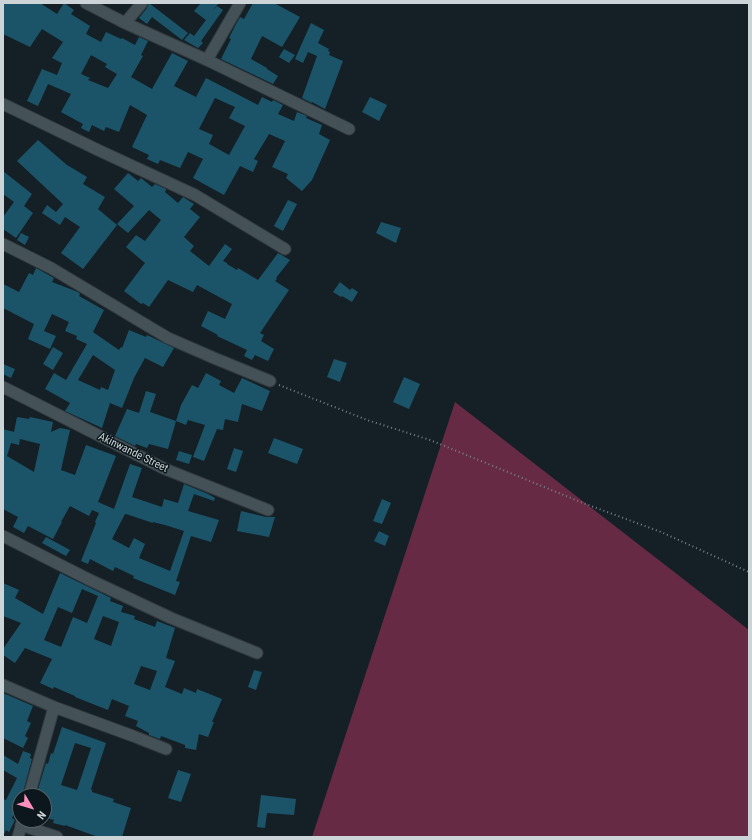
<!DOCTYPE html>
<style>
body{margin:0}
#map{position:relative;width:752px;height:840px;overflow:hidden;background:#142026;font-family:"Roboto Condensed",sans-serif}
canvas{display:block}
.frame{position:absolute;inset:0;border:4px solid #ccd4d7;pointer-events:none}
.north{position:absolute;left:12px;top:788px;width:40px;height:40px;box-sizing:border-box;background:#0b171c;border:1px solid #586367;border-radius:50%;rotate:128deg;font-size:11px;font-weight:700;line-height:16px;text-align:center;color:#ccd4d7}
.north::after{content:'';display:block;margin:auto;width:14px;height:18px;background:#fe8ebd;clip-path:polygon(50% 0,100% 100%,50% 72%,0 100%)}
</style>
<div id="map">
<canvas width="752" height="840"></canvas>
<div class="frame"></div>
<div class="north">N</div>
</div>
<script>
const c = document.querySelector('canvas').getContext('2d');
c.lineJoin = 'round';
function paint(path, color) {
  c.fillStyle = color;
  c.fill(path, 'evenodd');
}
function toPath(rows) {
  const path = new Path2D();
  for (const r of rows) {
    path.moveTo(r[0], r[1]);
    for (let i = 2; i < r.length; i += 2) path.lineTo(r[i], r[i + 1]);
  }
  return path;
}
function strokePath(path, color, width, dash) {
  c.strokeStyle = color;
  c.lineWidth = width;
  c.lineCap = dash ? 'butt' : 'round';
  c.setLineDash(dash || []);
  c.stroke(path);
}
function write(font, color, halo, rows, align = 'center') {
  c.font = font + ' "Roboto Condensed",sans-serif';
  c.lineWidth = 3;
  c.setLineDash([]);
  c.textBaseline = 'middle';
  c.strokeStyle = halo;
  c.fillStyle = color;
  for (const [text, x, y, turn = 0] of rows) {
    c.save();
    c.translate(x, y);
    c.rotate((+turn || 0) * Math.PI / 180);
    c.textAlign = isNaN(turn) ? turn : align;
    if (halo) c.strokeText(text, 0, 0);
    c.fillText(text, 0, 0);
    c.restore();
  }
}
paint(toPath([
 [455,402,749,630,749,837,312,837]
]), '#662a45');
paint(toPath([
 [3,3,40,3,57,14,64,3,74,10,71,14,90,26,86,34,101,42,106,32,121,39,122,38,135,45,139,37,148,41,141,55,143,56,131,77,152,89,172,53,188,61,174,86,196,97,206,78,258,105,262,97,272,102,273,100,283,105,278,114,294,121,297,112,307,116,306,118,322,125,319,134,330,140,312,180,302,191,286,178,288,174,272,167,285,141,269,134,254,159,258,161,253,172,240,166,224,195,193,178,203,159,188,152,180,168,160,160,158,164,147,159,149,155,132,147,147,115,130,105,119,132,106,127,104,131,92,125,89,132,81,128,83,124,61,112,71,94,48,84,38,106,27,101,42,69,57,75,62,63,52,58,63,42,42,29,30,47,3,34],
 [91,55,107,64,105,67,117,74,108,88,88,80,90,78,81,74],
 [215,98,235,107,229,118,245,126,229,155,209,144,213,135,199,129],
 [149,3,188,33,182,40,152,17,147,24,139,18,147,8],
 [201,3,219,3,212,11,217,6,223,10,201,41,203,43,198,48,184,40,190,33,194,36,206,20,194,11],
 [253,3,274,3,300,17,282,47,262,36,251,59,267,68,267,69,278,76,273,84,221,59,231,39,229,38,235,26,240,17,244,19],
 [311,23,324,30,318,43,329,49,328,51,330,52,329,55,343,61,325,109,312,102,312,103,302,98,317,56,308,52,303,63,295,59],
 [284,49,295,55,289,63,279,57],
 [370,97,387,105,379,121,362,112],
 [38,140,67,165,87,177,83,184,105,197,98,209,117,225,83,269,61,253,80,227,65,217,60,225,42,213,47,205,56,212,63,204,17,161],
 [3,171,32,194,24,206,33,213,16,238,3,229,3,217,14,202,3,194],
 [128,173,138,181,141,178,152,187,155,184,166,189,166,190,165,192,178,203,183,197,194,204,190,209,200,217,184,237,194,246,190,251,209,266,225,244,232,249,223,261,227,263,227,264,237,270,238,268,258,280,278,253,290,260,276,278,277,279,275,281,289,290,260,333,264,335,261,341,274,349,268,361,255,355,252,360,244,356,247,350,217,336,218,335,201,326,208,311,225,319,232,304,197,285,193,292,168,280,149,307,143,303,141,304,124,291,145,263,126,247,136,235,145,241,161,220,149,210,128,233,117,224,134,206,114,189],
 [288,200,297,204,283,231,274,226],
 [381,222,401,228,396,243,376,233],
 [21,233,29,237,25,245,17,240],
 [36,268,54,278,52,282,78,292,80,294,79,296,104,310,93,332,119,350,121,347,122,348,129,330,146,337,147,335,174,348,163,367,145,358,134,378,122,408,110,403,102,428,65,411,70,403,45,389,54,373,66,380,87,344,76,339,77,336,65,331,69,322,52,314,44,331,56,336,50,349,28,339,34,324,3,308,3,284,19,292,29,273,33,275],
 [93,355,115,370,108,390,101,387,100,390,78,380],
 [340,282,350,290,352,288,358,292,352,302,342,296,341,297,333,292],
 [53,347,63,353,53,370,43,364],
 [334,359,347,363,340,382,327,377],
 [3,364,15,369,11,378,3,374],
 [206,373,221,381,219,385,234,393,242,378,270,391,262,411,242,404,238,422,225,419,223,430,217,429,204,461,193,457,205,425,188,420,186,425,176,421,168,449,149,444,147,448,136,444,135,446,115,436,127,409,139,413,146,391,156,394,150,412,176,421,181,405,192,385,198,388],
 [404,377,420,384,409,409,393,402],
 [17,417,29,419,30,417,53,422,51,432,60,428,70,430,61,470,75,475,86,445,116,456,98,502,114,509,130,464,142,468,132,497,162,507,164,499,178,503,184,484,208,494,215,498,214,501,194,494,188,511,219,520,211,542,191,536,176,581,180,582,175,595,133,578,134,576,115,567,113,571,90,559,88,564,81,561,96,523,95,522,99,513,92,510,89,516,70,506,61,522,62,522,53,539,28,526,24,533,13,527,18,517,3,509,3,429,14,432],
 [20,439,40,444,34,472,7,456,11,443,19,445],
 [125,514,126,514,153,523,153,522,165,525,184,531,170,571,139,558,145,544,134,538,129,548,112,539],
 [274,438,303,449,297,464,268,453],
 [234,448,243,451,236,472,227,469],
 [179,451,192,455,189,464,176,460],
 [382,499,391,503,382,524,373,521],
 [241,511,266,517,275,517,269,537,237,531],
 [379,531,389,536,385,546,374,541],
 [46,537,70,550,66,556,42,543],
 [60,573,111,598,110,601,123,606,121,612,135,616,134,619,155,627,157,621,175,628,166,658,175,661,165,687,182,694,184,688,196,693,197,689,222,699,212,722,214,722,208,737,199,734,196,750,185,748,185,745,161,736,160,739,149,735,149,733,136,726,138,721,125,716,129,706,112,699,108,710,75,697,75,696,54,687,53,689,40,683,52,659,25,648,15,663,3,655,3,649,21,623,3,616,3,583,19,590,15,598,43,614],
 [82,589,98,596,87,623,73,617,61,647,44,640,58,607,72,613],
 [103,616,119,622,111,646,94,639],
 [141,666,157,671,150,690,134,684],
 [254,670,262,672,256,690,248,687],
 [3,693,33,706,27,721,31,723,25,736,28,738,23,748,3,738],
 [62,727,106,743,91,789,92,790,92,792,114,799,113,802,131,808,122,837,98,837,65,825,65,826,53,823,54,820,44,817,44,796,36,796,46,763,48,764,51,753,53,754],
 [75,743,91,748,77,790,61,785],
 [23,751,31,754,30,758,32,759,22,796,20,796,20,801,12,818,15,820,9,832,6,830,3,836,3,799,6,800,17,778,3,770,3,755,18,764],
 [178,770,191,774,181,802,168,798],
 [261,795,296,799,294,815,267,813,265,828,257,827]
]), '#1b5469');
const minor = toPath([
 [86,3,125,23,207,60,349,129],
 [125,23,142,3],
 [207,60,240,3],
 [3,104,98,150,195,195,285,249],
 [3,244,51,268,168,338,214,358,270,381],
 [3,387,165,469,268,510],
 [3,536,90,580,171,618,257,653],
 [3,685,54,707,29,796],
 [54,707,133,736,166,749],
 [21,825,57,837],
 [18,837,23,820]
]);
strokePath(minor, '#323a3f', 13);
strokePath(toPath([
 [279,385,367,420,430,440,583,503,661,532,749,572]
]), '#788286', 2, [1, 3]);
strokePath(minor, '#445157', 11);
write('11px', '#ccd4d7', '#0b171c', [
 ["Akinwande Street",133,453,26]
]);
</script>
